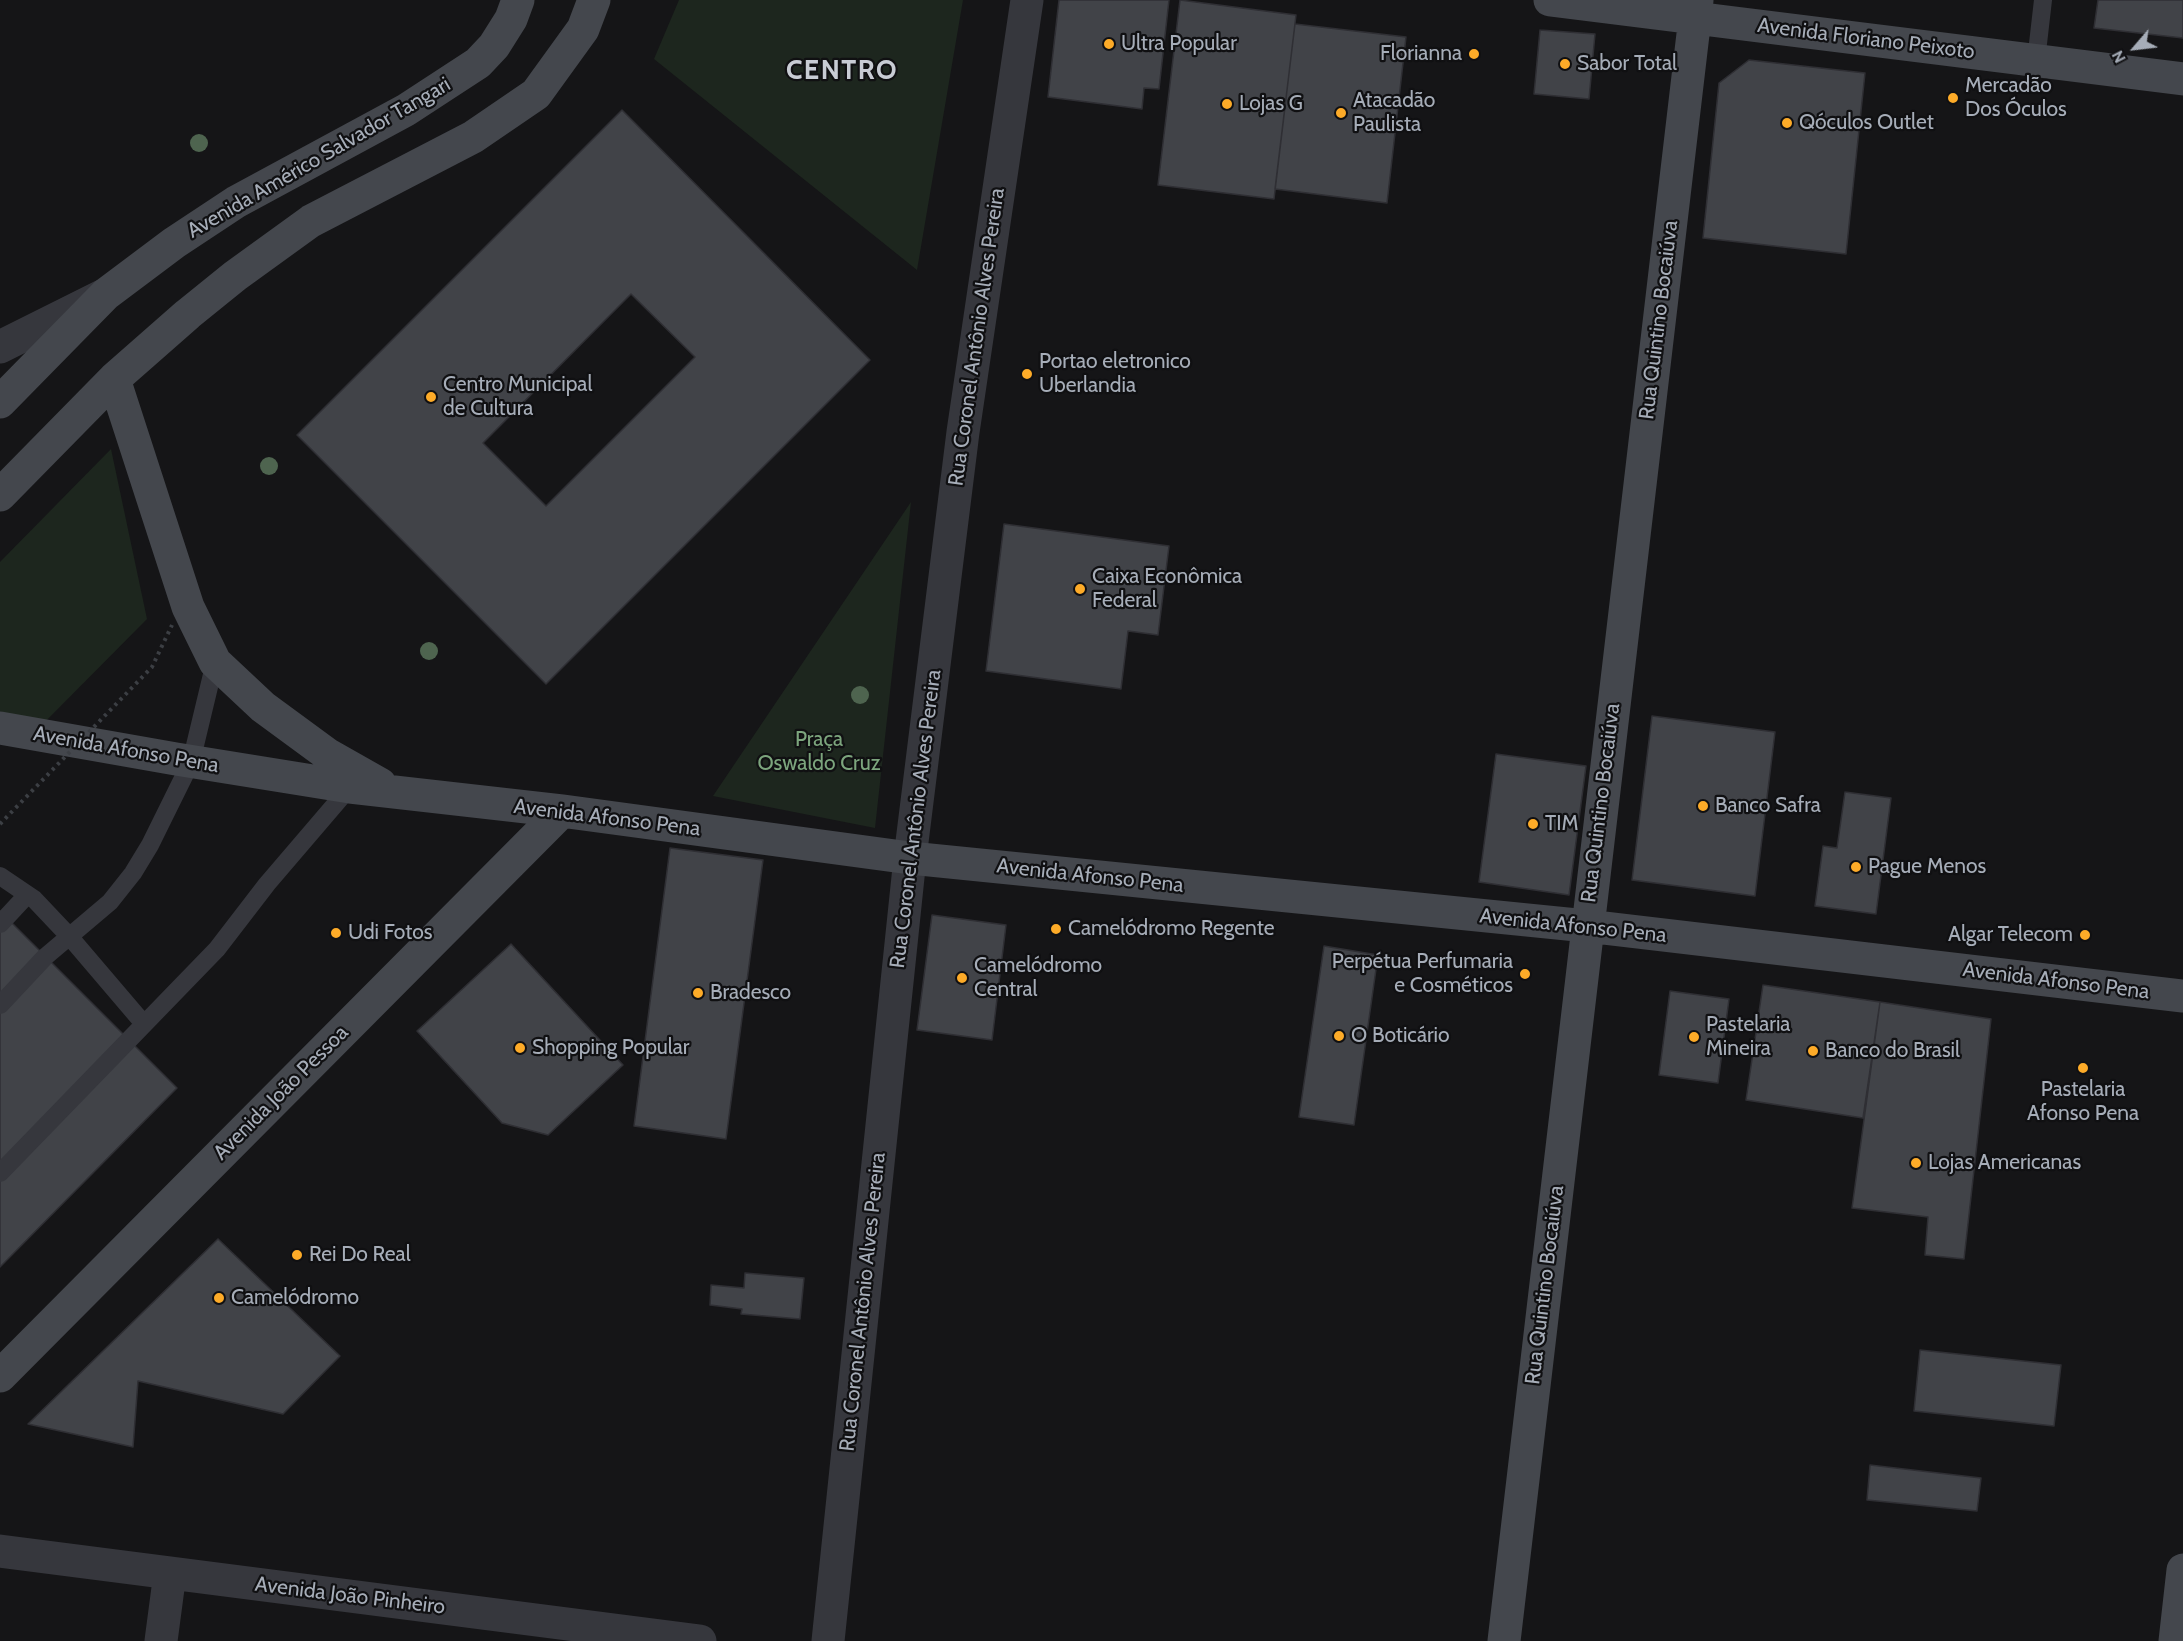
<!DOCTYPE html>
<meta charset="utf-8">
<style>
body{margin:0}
#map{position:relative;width:2183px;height:1641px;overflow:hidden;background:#151517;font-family:Cabin,sans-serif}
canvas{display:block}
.north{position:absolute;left:2105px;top:18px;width:60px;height:60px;-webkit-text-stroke:4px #101012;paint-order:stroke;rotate:242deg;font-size:16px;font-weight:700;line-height:24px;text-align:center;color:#a6adb8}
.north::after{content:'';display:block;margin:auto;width:21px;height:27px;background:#a6adb8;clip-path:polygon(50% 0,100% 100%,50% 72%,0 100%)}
</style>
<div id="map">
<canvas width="2183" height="1641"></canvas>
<div class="north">N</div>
</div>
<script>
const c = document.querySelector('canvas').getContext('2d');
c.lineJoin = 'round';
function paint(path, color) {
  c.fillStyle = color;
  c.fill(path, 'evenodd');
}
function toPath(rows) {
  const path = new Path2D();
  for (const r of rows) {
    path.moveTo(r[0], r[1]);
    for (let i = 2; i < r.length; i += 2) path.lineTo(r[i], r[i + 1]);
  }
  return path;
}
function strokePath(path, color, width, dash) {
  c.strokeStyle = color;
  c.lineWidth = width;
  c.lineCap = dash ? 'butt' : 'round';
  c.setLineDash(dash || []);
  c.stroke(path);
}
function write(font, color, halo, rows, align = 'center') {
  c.font = font + ' Cabin,sans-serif';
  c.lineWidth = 4.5;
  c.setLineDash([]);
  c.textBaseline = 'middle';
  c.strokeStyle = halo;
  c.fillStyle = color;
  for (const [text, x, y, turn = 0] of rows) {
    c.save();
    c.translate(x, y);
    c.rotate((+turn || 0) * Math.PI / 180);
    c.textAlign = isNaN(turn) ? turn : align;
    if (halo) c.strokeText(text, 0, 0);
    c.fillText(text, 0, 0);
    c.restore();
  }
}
paint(toPath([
 [679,0,963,0,917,270,654,59],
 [111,449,147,619,33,734,0,729,0,562],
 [911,502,875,828,713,796]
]), '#1d261e');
const building = toPath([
 [1059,0,1169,0,1159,89,1144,88,1142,109,1048,97,1059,0],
 [1180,0,1296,15,1274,199,1158,185,1180,0],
 [2098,0,2183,0,2183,38,2094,28,2098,0],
 [1295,24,1406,37,1387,203,1275,189,1295,24],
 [1540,30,1595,34,1589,99,1534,94,1540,30],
 [1749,60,1865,73,1846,254,1703,238,1719,83,1749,60],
 [622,110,870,360,546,684,297,435,622,110],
 [631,294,695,357,546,506,483,443,631,294],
 [1004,524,1169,546,1158,635,1128,631,1121,689,986,671,1004,524],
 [1652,716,1775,732,1755,896,1632,880,1652,716],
 [1496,754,1586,766,1569,895,1479,882,1496,754],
 [1845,792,1891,798,1876,914,1815,906,1823,846,1837,848,1845,792],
 [670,848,763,860,726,1139,634,1126,670,848],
 [0,911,177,1088,0,1267,0,911],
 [932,915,1006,925,992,1040,917,1030,932,915],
 [511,944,623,1065,548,1135,502,1123,417,1031,511,944],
 [1324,946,1378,955,1354,1125,1299,1117,1324,946],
 [1763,985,1880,1002,1863,1118,1746,1100,1763,985],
 [1670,991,1729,999,1718,1083,1659,1075,1670,991],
 [1880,1002,1991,1019,1964,1259,1925,1255,1928,1217,1852,1208,1880,1002],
 [218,1239,340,1356,283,1414,138,1381,133,1447,28,1424,218,1239],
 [745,1273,804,1278,800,1319,741,1314,742,1309,710,1305,711,1285,744,1288,745,1273],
 [1920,1350,2061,1365,2054,1426,1914,1411,1920,1350],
 [1870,1465,1981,1478,1977,1511,1867,1500,1870,1465]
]);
paint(building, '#414348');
strokePath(building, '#2f2f34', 1.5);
strokePath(toPath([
 [2036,61,2043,0],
 [0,876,34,899,69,936,144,1024],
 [0,924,27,895],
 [0,1005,45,957,110,902,133,873,150,845,191,762,215,662],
 [0,1173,217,949,267,884,350,787]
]), '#36373d', 18);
strokePath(toPath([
 [0,347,102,296],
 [0,1551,700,1641],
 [161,1641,170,1573],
 [828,1641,910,858,963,432,1027,0]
]), '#36373d', 33);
strokePath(toPath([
 [1550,0,2183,79],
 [114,379,188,607,215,662,263,707,327,754,380,784],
 [0,402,106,294,174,243,236,202,406,110,478,63,494,46,511,19,518,0],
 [0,495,114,379,188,314,235,276,311,221,473,137,536,94,583,29,594,0],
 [0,728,176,759,350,787,562,811,910,858,1587,926,2183,996],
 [0,1376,562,811],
 [1504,1641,1697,0],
 [2175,1641,2183,1570]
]), '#44474d', 33);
strokePath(toPath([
 [0,824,152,667,172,625]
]), '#3c3f44', 4, [3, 4.5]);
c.fillStyle = '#4e644f';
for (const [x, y] of [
 [199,143],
 [269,466],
 [429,651],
 [860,695]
]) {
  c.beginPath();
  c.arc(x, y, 9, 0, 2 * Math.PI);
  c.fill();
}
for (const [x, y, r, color] of [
 [1109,44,6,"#fdab28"],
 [1474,54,6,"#fdab28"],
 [1565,64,6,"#fdab28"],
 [1953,98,6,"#fdab28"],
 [1227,104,6,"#fdab28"],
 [1341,113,6,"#fdab28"],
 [1787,123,6,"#fdab28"],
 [1027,374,6,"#fdab28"],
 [431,397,6,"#fdab28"],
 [1080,589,6,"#fdab28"],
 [1703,806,6,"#fdab28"],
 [1533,824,6,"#fdab28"],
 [1856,867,6,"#fdab28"],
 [1056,929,6,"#fdab28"],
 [336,933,6,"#fdab28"],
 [2085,935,6,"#fdab28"],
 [1525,974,6,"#fdab28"],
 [962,978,6,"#fdab28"],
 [698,993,6,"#fdab28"],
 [1339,1036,6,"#fdab28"],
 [1694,1037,6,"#fdab28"],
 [520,1048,6,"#fdab28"],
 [1813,1051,6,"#fdab28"],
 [2083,1068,6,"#fdab28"],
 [1916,1163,6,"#fdab28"],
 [297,1255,6,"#fdab28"],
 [219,1298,6,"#fdab28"]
]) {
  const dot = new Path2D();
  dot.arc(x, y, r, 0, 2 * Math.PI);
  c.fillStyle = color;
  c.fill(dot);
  strokePath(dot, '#101012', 2);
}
write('21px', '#a6adb8', '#101012', [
 ["Avenida Floriano Peixoto",1866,39,7],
 ["Avenida Américo Salvador Tangari",319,158,-30],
 ["Rua Quintino Bocaiúva",1659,320,-83],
 ["Rua Coronel Antônio Alves Pereira",977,337,-82],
 ["Avenida Afonso Pena",126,750,10],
 ["Rua Quintino Bocaiúva",1601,803,-83],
 ["Avenida Afonso Pena",607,818,7],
 ["Rua Coronel Antônio Alves Pereira",916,819,-83],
 ["Avenida Afonso Pena",1090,876,6],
 ["Avenida Afonso Pena",1573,926,6],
 ["Avenida Afonso Pena",2056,981,7],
 ["Avenida João Pessoa",281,1093,-45],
 ["Rua Quintino Bocaiúva",1545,1285,-83],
 ["Rua Coronel Antônio Alves Pereira",863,1302,-84],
 ["Avenida João Pinheiro",350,1596,7]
]);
write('21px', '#a6adb8', '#101012', [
 ["Ultra Popular",1121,44],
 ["Florianna",1462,54,"right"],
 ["Sabor Total",1577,64],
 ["Mercadão",1965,86],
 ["Dos Óculos",1965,110],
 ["Atacadão",1353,101],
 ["Paulista",1353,125],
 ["Lojas G",1239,104],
 ["Qóculos Outlet",1799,123],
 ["Portao eletronico",1039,362],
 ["Uberlandia",1039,386],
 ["Centro Municipal",443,385],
 ["de Cultura",443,409],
 ["Caixa Econômica",1092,577],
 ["Federal",1092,601],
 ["Banco Safra",1715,806],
 ["TIM",1545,824],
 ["Pague Menos",1868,867],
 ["Camelódromo Regente",1068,929],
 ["Udi Fotos",348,933],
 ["Algar Telecom",2073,935,"right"],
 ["Perpétua Perfumaria",1513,962,"right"],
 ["e Cosméticos",1513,986,"right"],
 ["Camelódromo",974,966],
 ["Central",974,990],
 ["Bradesco",710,993],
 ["Pastelaria",1706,1025],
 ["Mineira",1706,1049],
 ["O Boticário",1351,1036],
 ["Shopping Popular",532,1048],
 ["Banco do Brasil",1825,1051],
 ["Pastelaria",2083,1090,"center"],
 ["Afonso Pena",2083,1114,"center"],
 ["Lojas Americanas",1928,1163],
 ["Rei Do Real",309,1255],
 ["Camelódromo",231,1298]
], 'left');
write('21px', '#7ca57d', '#101012', [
 ["Praça",819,740],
 ["Oswaldo Cruz",819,764]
]);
c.letterSpacing = '1.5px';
write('bold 27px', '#c8ccd4', '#101012', [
 ["CENTRO",842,71]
]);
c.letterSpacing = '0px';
</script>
